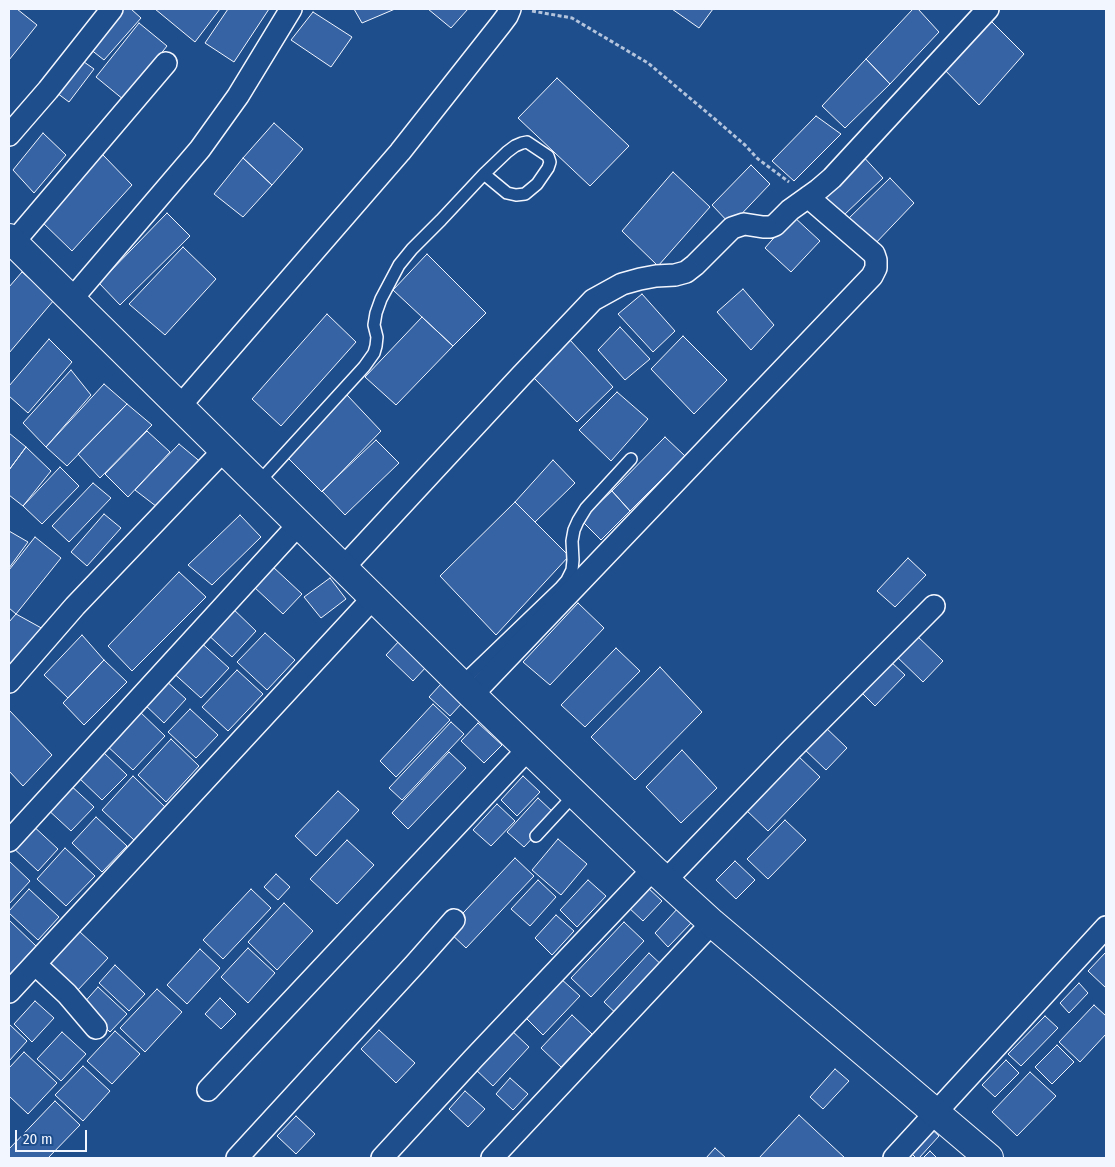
<!DOCTYPE html>
<style>
body{margin:0}
#map{position:relative;width:1115px;height:1167px;overflow:hidden;background:#1f4e8c;font-family:"Fira Sans Condensed",sans-serif}
canvas{display:block}
.frame{position:absolute;inset:0;border:10px solid #f2f6ff;pointer-events:none}
.scale{position:absolute;left:15px;top:1130px;width:72px;height:22px;box-sizing:border-box;border:2px solid #f2f6ff;border-top:0;padding-left:6px;font-size:15px;line-height:18px;white-space:nowrap;color:#f2f6ff;-webkit-text-stroke:4px #1f4e8c;paint-order:stroke}
</style>
<div id="map">
<canvas width="1115" height="1167"></canvas>
<div class="frame"></div>
<div class="scale">20 m</div>
</div>
<script>
const c = document.querySelector('canvas').getContext('2d');
c.lineJoin = 'round';
function paint(path, color) {
  c.fillStyle = color;
  c.fill(path, 'evenodd');
}
function toPath(rows) {
  const path = new Path2D();
  for (const r of rows) {
    path.moveTo(r[0], r[1]);
    for (let i = 2; i < r.length; i += 2) path.lineTo(r[i], r[i + 1]);
  }
  return path;
}
function strokePath(path, color, width, dash) {
  c.strokeStyle = color;
  c.lineWidth = width;
  c.lineCap = dash ? 'butt' : 'round';
  c.setLineDash(dash || []);
  c.stroke(path);
}
const building = toPath([
 [9,9,17,9,37,25,9,60,9,9],
 [116,9,131,9,141,18,104,60,85,45,116,9],
 [155,9,220,9,195,42,155,9],
 [228,9,269,9,234,62,205,43,228,9],
 [354,9,395,9,362,23,354,9],
 [428,9,468,9,451,28,428,9],
 [672,9,713,9,699,28,672,9],
 [913,9,918,9,939,32,890,84,866,59,913,9],
 [313,12,352,37,331,67,291,40,313,12],
 [985,15,1024,54,979,105,938,63,985,15],
 [139,23,167,46,124,100,96,77,139,23],
 [77,57,94,69,69,102,53,90,77,57],
 [866,59,890,84,845,128,822,106,866,59],
 [557,78,629,146,590,186,518,118,557,78],
 [816,116,841,134,794,181,772,161,816,116],
 [274,123,303,149,272,185,243,158,274,123],
 [43,133,66,155,34,193,13,170,43,133],
 [860,153,883,178,844,215,820,192,860,153],
 [102,154,132,185,72,251,41,221,102,154],
 [243,158,272,185,243,217,214,194,243,158],
 [751,165,770,184,731,225,712,205,751,165],
 [673,172,710,207,658,266,622,231,673,172],
 [890,178,914,203,872,247,846,221,890,178],
 [167,213,190,236,120,305,99,283,167,213],
 [793,216,820,241,791,272,765,248,793,216],
 [183,247,216,279,165,335,129,304,183,247],
 [427,254,486,313,453,346,393,290,427,254],
 [22,272,54,300,9,353,9,287,22,272],
 [743,289,774,325,751,350,717,312,743,289],
 [642,294,675,331,653,352,618,314,642,294],
 [327,314,356,342,281,426,252,399,327,314],
 [422,317,453,346,396,405,365,377,422,317],
 [620,327,650,359,625,380,598,350,620,327],
 [683,336,727,380,694,414,651,369,683,336],
 [49,339,72,362,28,413,9,396,9,386,49,339],
 [570,340,613,387,577,422,533,377,570,340],
 [71,370,91,395,46,447,23,423,71,370],
 [104,384,127,404,67,466,46,447,104,384],
 [617,392,648,419,611,461,579,430,617,392],
 [347,395,381,431,322,492,286,456,347,395],
 [127,404,152,425,100,478,78,454,127,404],
 [147,431,170,452,128,497,105,474,147,431],
 [9,433,26,447,9,470,9,433],
 [665,437,685,456,630,511,612,491,665,437],
 [376,440,399,463,345,515,322,491,376,440],
 [179,444,203,464,161,510,135,490,179,444],
 [26,447,51,471,23,506,9,495,9,470,26,447],
 [553,460,575,483,535,522,515,502,553,460],
 [60,467,79,486,42,524,23,506,60,467],
 [93,483,111,498,69,542,52,526,93,483],
 [612,491,630,511,601,540,581,520,612,491],
 [515,502,569,556,496,635,440,576,515,502],
 [104,514,121,528,87,566,71,552,104,514],
 [240,515,261,537,212,585,188,565,240,515],
 [9,531,28,542,9,568,9,531],
 [35,537,61,558,16,614,9,608,9,570,35,537],
 [908,558,926,575,895,607,877,591,908,558],
 [272,566,302,594,283,614,253,586,272,566],
 [179,572,206,597,132,671,108,646,179,572],
 [330,578,346,599,321,618,304,597,330,578],
 [578,603,604,628,550,685,523,662,578,603],
 [228,604,256,631,232,657,204,631,228,604],
 [16,614,45,630,9,669,9,622,16,614],
 [913,632,943,661,923,682,893,653,913,632],
 [265,633,295,660,267,690,237,662,265,633],
 [82,635,104,660,68,698,44,675,82,635],
 [197,639,229,668,201,698,169,669,197,639],
 [401,639,428,665,413,681,386,655,401,639],
 [616,648,640,671,585,727,561,705,616,648],
 [104,660,127,682,84,725,63,703,104,660],
 [890,661,905,675,875,706,861,692,890,661],
 [660,667,702,712,635,780,591,737,660,667],
 [237,670,263,694,228,731,202,707,237,670],
 [164,679,186,699,164,723,142,702,164,679],
 [441,684,462,703,450,716,429,697,441,684],
 [433,704,450,720,396,777,380,761,433,704],
 [190,709,218,735,196,758,168,732,190,709],
 [9,710,52,755,23,786,9,771,9,710],
 [138,710,165,736,133,770,105,744,138,710],
 [451,722,464,734,402,800,389,788,451,722],
 [478,723,502,745,484,763,461,741,478,723],
 [823,725,847,748,826,770,802,747,823,725],
 [171,739,199,766,166,802,138,775,171,739],
 [682,750,717,788,681,823,646,787,682,750],
 [102,751,127,775,102,800,78,777,102,751],
 [449,752,466,768,408,829,392,813,449,752],
 [797,755,820,777,768,831,745,809,797,755],
 [133,776,165,807,134,840,102,810,133,776],
 [523,776,540,792,517,816,501,800,523,776],
 [68,783,94,807,71,831,45,807,68,783],
 [338,791,359,810,316,856,295,836,338,791],
 [538,798,555,814,524,847,507,832,538,798],
 [497,804,515,821,491,846,473,830,497,804],
 [96,817,127,846,102,872,72,843,96,817],
 [785,820,806,840,768,879,747,859,785,820],
 [30,823,58,849,38,871,10,845,30,823],
 [558,839,587,864,561,895,532,870,558,839],
 [347,840,374,865,337,904,310,879,347,840],
 [65,848,95,876,66,906,37,879,65,848],
 [515,858,534,876,466,948,447,930,515,858],
 [9,861,30,881,9,904,9,861],
 [735,861,755,880,736,899,716,880,735,861],
 [276,874,290,887,278,900,264,887,276,874],
 [538,880,556,897,530,926,511,909,538,880],
 [588,880,606,896,577,927,560,910,588,880],
 [646,886,662,901,643,921,627,906,646,886],
 [29,889,59,917,38,940,9,913,9,911,29,889],
 [251,889,271,908,223,959,203,940,251,889],
 [284,903,313,931,277,970,248,942,284,903],
 [679,907,693,921,668,947,655,933,679,907],
 [556,915,574,931,552,955,535,938,556,915],
 [9,920,36,946,9,975,9,920],
 [624,922,644,941,591,997,571,978,624,922],
 [79,931,108,958,76,992,47,965,79,931],
 [248,948,275,973,248,1003,221,977,248,948],
 [200,949,220,968,187,1004,167,985,200,949],
 [1106,952,1106,988,1088,971,1106,952],
 [649,953,667,970,622,1019,604,1002,649,953],
 [115,965,145,994,129,1011,99,983,115,965],
 [560,978,580,996,543,1035,524,1016,560,978],
 [1079,983,1088,993,1069,1013,1060,1003,1079,983],
 [98,987,127,1014,110,1032,82,1005,98,987],
 [157,989,182,1012,145,1052,120,1028,157,989],
 [220,998,236,1014,221,1029,205,1014,220,998],
 [35,1001,54,1018,32,1042,14,1024,35,1001],
 [1094,1005,1106,1016,1106,1034,1080,1062,1059,1042,1094,1005],
 [572,1015,592,1034,561,1067,541,1048,572,1015],
 [1045,1016,1058,1028,1021,1066,1008,1054,1045,1016],
 [9,1024,27,1041,9,1061,9,1024],
 [509,1028,529,1047,493,1086,473,1067,509,1028],
 [379,1030,415,1063,396,1083,361,1049,379,1030],
 [115,1031,140,1054,112,1084,87,1061,115,1031],
 [62,1032,86,1054,61,1081,37,1059,62,1032],
 [1057,1045,1074,1062,1052,1084,1035,1067,1057,1045],
 [24,1052,57,1083,28,1114,9,1096,9,1068,24,1052],
 [1006,1060,1019,1073,995,1097,982,1085,1006,1060],
 [83,1066,110,1091,83,1121,55,1095,83,1066],
 [835,1069,849,1081,823,1109,810,1097,835,1069],
 [1030,1072,1056,1096,1017,1136,992,1112,1030,1072],
 [510,1078,528,1094,513,1110,496,1094,510,1078],
 [465,1091,485,1109,468,1127,449,1109,465,1091],
 [55,1101,80,1125,48,1158,9,1158,9,1149,55,1101],
 [799,1115,845,1158,759,1158,799,1115],
 [296,1116,315,1134,296,1154,277,1136,296,1116],
 [927,1125,939,1136,919,1158,916,1158,906,1148,927,1125],
 [715,1148,726,1158,706,1158,715,1148],
 [930,1151,937,1158,923,1158,930,1151]
]);
paint(building, '#3563a3');
strokePath(building, '#f2f6ff', 1);
const lane = toPath([
 [258,483,364,367,374,353,376,346,377,337,374,325,376,313,381,299,399,265,412,249,441,220,484,174,507,152,515,146,522,143,527,142,548,156,550,162,548,168,537,184,525,194,516,195,507,193,484,174],
 [460,684,560,588,567,580,572,570,573,560,572,541,574,530,578,521,586,508,631,459],
 [536,836,575,794]
]);
const street = toPath([
 [9,135,48,90,112,9],
 [13,243,166,63],
 [71,300,200,149,238,96,291,9],
 [180,406,400,152,501,24,507,16,510,9],
 [343,568,520,377,593,300,622,284,640,279,656,276,675,275,686,272,695,265,732,228,744,224,763,227,770,227,775,225,790,210,818,190,832,178,988,9],
 [9,682,75,606,224,450],
 [472,695,872,276,876,268,876,260,874,254,808,197],
 [9,841,298,525],
 [666,880,792,749,934,606],
 [35,964,67,994,96,1028],
 [9,992,373,598],
 [208,1090,528,749],
 [237,1158,415,964,454,920],
 [382,1158,473,1059,653,869],
 [492,1158,712,923],
 [894,1158,1106,927]
]);
const secondary = toPath([
 [9,238,472,695,653,869,712,923,989,1158]
]);
strokePath(lane, '#f2f6ff', 14);
strokePath(street, '#f2f6ff', 24);
strokePath(secondary, '#f2f6ff', 30);
strokePath(toPath([
 [532,11,572,18,648,63,716,120,745,145,758,159,789,182]
]), '#b3c4dc', 3, [4, 2.5]);
strokePath(lane, '#1f4e8c', 11);
strokePath(street, '#1f4e8c', 21);
strokePath(secondary, '#1f4e8c', 28);
</script>
